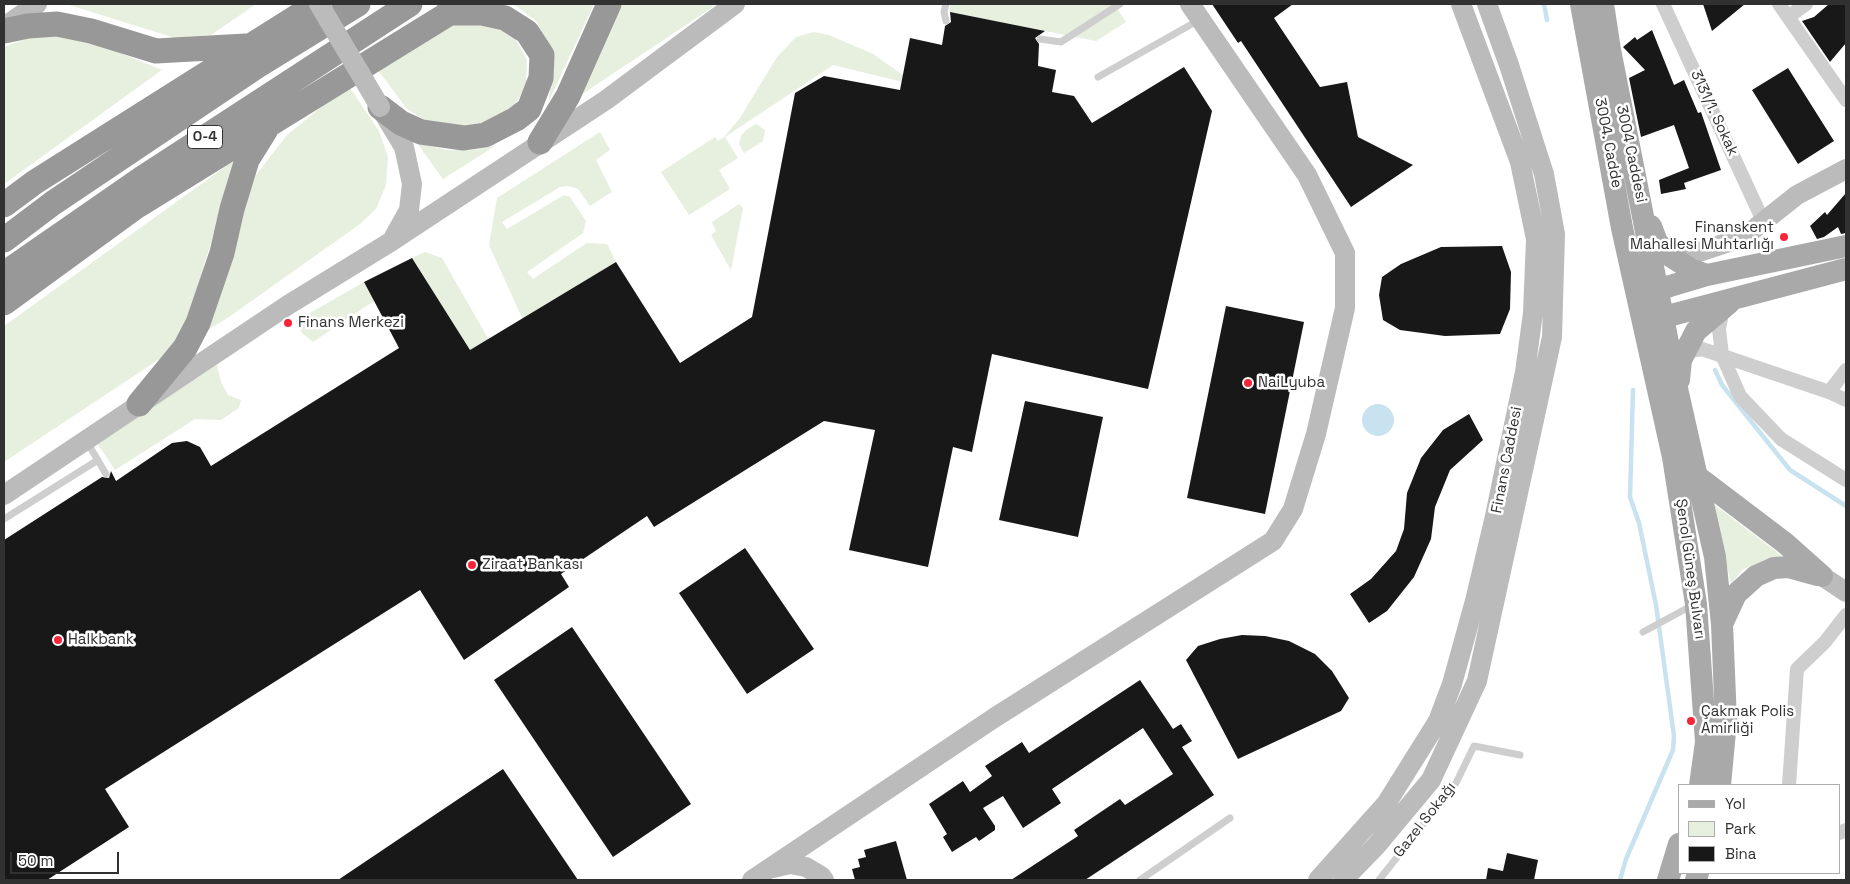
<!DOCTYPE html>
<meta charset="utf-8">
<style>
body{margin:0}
#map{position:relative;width:1850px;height:884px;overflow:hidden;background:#fff;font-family:"Space Grotesk",sans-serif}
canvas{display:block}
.frame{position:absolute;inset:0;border:5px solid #313131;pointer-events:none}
.legend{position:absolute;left:1678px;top:784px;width:162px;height:90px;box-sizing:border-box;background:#fff;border:1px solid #adadad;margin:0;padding:6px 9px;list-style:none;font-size:15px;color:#313131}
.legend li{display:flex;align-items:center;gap:10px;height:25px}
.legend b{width:25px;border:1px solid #adadad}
.scale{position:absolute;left:10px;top:852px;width:109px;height:22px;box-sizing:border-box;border:2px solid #313131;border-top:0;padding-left:6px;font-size:15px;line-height:18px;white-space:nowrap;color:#313131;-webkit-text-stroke:4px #fff;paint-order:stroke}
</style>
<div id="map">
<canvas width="1850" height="884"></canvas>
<div class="frame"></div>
<ul class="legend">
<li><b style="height:6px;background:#a9a9a9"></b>Yol</li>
<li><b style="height:14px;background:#e7efde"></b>Park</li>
<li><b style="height:14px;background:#181818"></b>Bina</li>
</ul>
<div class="scale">50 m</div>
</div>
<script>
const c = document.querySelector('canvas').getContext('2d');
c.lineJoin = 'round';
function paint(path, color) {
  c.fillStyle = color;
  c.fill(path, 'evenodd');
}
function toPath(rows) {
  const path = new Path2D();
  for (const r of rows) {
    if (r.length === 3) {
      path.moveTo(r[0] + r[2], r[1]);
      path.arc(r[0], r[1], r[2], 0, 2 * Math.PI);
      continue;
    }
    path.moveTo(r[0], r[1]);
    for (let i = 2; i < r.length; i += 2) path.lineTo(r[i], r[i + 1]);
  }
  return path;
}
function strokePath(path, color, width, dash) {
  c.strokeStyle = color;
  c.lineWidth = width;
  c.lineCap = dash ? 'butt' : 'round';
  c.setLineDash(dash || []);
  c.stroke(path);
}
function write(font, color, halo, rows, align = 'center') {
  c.font = font + ' "Space Grotesk",sans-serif';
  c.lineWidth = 5;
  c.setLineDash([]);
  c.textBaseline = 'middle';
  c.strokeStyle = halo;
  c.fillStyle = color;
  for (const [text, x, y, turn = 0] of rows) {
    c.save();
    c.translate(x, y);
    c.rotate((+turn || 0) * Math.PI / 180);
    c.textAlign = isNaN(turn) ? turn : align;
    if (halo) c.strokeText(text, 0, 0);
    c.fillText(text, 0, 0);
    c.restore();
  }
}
paint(toPath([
 [66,4,256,4,211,35,175,38],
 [510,4,594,4,548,103,552,76,550,47,536,21,516,6],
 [621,4,711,4,713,7,578,97],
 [951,4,1114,4,1126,22,1096,41,949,12],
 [468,20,495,26,514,37,527,60,526,86,514,106,488,122,454,127,430,123,407,109,378,70,446,28],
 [46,31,101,45,162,70,4,184,4,47],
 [814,32,829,35,873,54,906,77,903,82,833,65,725,137,738,158,719,170,730,189,689,215,661,172,715,137,718,141,724,137,740,118,777,57,796,37],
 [348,85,379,131,388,157,386,185,376,209,360,224,229,317,203,333,236,227,256,175,287,135],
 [756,124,765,130,763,141,744,153,739,144,741,136,746,130],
 [600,132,610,150,596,160,612,192,590,206,578,189,568,186,560,187,502,222,507,229,564,195,570,197,586,221,583,233,527,272,533,279,587,243,607,244,616,262,523,320,489,245,497,198],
 [417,143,447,150,471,150,495,146,443,179],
 [236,159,185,329,167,354,4,462,4,326],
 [739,204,743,208,731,270,711,235,716,231,712,222],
 [425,252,442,258,489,340,470,350,412,258],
 [364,282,374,301,313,342,302,333,296,321],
 [217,365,221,382,228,395,241,400,239,408,221,420,195,419,115,470,97,443],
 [1713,504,1720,509,1782,556,1743,569,1731,584]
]), '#e7efde');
paint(toPath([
 [1378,420,16]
]), '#c9e2f0');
strokePath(toPath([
 [1544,4,1547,20],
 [1715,370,1722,385,1790,470,1846,506],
 [1620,880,1626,859,1673,750,1674,736,1656,605,1639,523,1630,497,1633,390]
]), '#c9e2f0', 4.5);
paint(toPath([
 [1212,4,1293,4,1274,18,1320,87,1347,82,1358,137,1413,165,1351,207,1241,41,1238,43],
 [1703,4,1745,4,1712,31],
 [1829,4,1846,4,1846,43,1830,62,1802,21,1814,17],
 [950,12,1045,31,1035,38,1039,44,1038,66,1056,70,1052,92,1074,96,1092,123,1184,67,1212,111,1148,389,992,354,972,452,953,447,928,567,849,550,875,430,824,421,654,527,647,516,561,574,569,587,464,660,420,590,105,789,129,827,47,880,4,880,4,540,102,477,109,478,111,471,116,481,172,443,187,441,200,447,211,466,399,348,364,282,412,258,470,350,616,262,680,363,752,317,795,93,824,76,900,90,910,38,942,45,945,26,951,22],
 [1652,30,1674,85,1684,80,1698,113,1701,112,1721,170,1684,183,1686,189,1661,194,1659,180,1689,168,1674,125,1641,137,1629,78,1645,70,1623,47,1635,37,1637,40],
 [1788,68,1834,141,1798,164,1752,90],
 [1846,193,1846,233,1841,234,1838,227,1824,237,1817,239,1810,226,1825,212,1827,215],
 [1502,246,1511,272,1510,309,1500,334,1445,336,1400,330,1383,320,1379,295,1382,277,1401,264,1441,247],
 [1226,306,1304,322,1265,514,1187,498],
 [1025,401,1103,417,1078,537,999,520],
 [1469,414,1483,440,1450,470,1435,507,1431,539,1414,577,1387,611,1369,623,1350,594,1371,579,1396,551,1404,529,1407,493,1421,458,1443,430],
 [745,548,814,649,747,694,679,593],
 [572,627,691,804,613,857,494,680],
 [1242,635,1265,636,1289,641,1315,654,1332,671,1349,698,1341,711,1238,759,1186,660,1198,646,1220,639],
 [1140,680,1173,729,1181,724,1192,741,1182,747,1214,795,1085,880,1011,880,1078,836,1074,830,1120,799,1125,805,1173,774,1143,728,1052,789,1061,803,1023,828,1003,796,983,808,995,826,995,830,979,841,976,837,952,852,943,837,947,834,929,804,963,781,970,792,992,776,985,766,1022,742,1029,753],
 [503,769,578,880,338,880],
 [896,841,907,880,855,880,852,869,860,867,858,859,866,857,864,850],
 [1507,853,1538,860,1534,880,1486,880,1488,868,1503,871]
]), '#181818');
strokePath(toPath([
 [946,4,944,12,946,21],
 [1040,39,1061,42,1120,4],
 [1098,77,1199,20],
 [87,442,106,474],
 [4,519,98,460],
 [1643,632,1691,606],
 [1140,880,1230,818],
 [1379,880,1456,783,1474,746,1520,755]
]), '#cecece', 7);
strokePath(toPath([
 [1663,4,1764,223],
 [1779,4,1846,100],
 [1788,17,1806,4],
 [1723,308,1719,329,1722,355,1740,396,1781,439,1846,480],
 [1684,358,1691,351,1702,349,1829,392,1846,400],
 [1829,392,1846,370],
 [1789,785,1797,669,1825,642,1846,615],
 [1839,833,1846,830]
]), '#cecece', 14);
strokePath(toPath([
 [4,27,37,4],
 [383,112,404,147,412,184,409,210,394,237],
 [1670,256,1684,257,1744,237,1797,195,1846,169],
 [4,495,288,305,392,241,606,100,735,4],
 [1822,576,1846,592],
 [773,868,790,864,806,867,821,876,824,880],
 [752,880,994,718,1273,541,1293,509,1316,434,1345,308,1345,253,1307,175,1190,4],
 [1318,880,1386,804,1438,721,1452,684,1475,601,1495,516,1525,372,1533,313,1536,239,1520,162,1461,4],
 [1343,880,1376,846,1431,780,1477,681,1552,337,1555,234,1544,174,1509,65,1487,4]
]), '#bbb', 20);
strokePath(toPath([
 [1581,4,1622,228,1673,457,1696,604,1706,742,1700,785],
 [1603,4,1610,50,1678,393,1715,557,1722,624,1726,721,1720,785],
 [1651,226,1657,242,1670,256,1692,270,1707,275],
 [1654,304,1658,290,1670,286,1707,275,1846,246],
 [1652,308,1664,317,1846,269],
 [1679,380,1681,360,1696,331,1729,303],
 [1698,477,1785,543,1822,576],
 [1722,624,1736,594,1756,576,1774,568,1788,567,1817,575],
 [1668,880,1679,844],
 [1696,880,1698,873]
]), '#a9a9a9', 22);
strokePath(toPath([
 [4,31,28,26,57,24,91,31,156,51,246,46],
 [380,107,401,123,421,132,464,138,485,135,516,119,529,109,541,78,542,55,527,32,505,18,482,13,447,13],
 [540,142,568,96,609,4],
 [4,205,35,182,317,4],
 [4,240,53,203,257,66,358,4],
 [4,274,141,179,410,4],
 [4,303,137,206,464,4],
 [139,404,185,348,198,323,222,253,232,209,247,160,265,131]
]), '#989898', 25);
strokePath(toPath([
 [319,4,380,107]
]), '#bbb', 20);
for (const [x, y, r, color] of [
 [1784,237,5,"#f62538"],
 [288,323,5,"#f62538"],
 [1248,383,5,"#f62538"],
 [472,565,5,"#f62538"],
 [58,640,5,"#f62538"],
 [1691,721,5,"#f62538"]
]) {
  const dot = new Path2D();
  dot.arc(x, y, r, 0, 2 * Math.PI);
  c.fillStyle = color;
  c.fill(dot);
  strokePath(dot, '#fff', 2);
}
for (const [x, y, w] of [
 [205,137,35]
]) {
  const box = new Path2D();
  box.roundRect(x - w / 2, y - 11.5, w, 23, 4);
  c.fillStyle = '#fff';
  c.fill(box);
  strokePath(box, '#313131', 1);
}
write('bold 14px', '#313131', null, [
 ["O-4",205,137]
]);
write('15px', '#313131', '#fff', [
 ["3131/1. Sokak",1714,113,65],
 ["3004. Cadde",1608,143,79],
 ["3004 Caddesi",1631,154,78],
 ["Finans Caddesi",1507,460,-79],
 ["Şenol Güneş Bulvarı",1690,569,82],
 ["Gazel Sokağı",1425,820,-52]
]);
write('15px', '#313131', '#fff', [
 ["Finanskent",1774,228,"right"],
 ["Mahallesi Muhtarlığı",1774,245,"right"],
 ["Finans Merkezi",298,323],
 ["NaiLyuba",1258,383],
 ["Ziraat Bankası",482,565],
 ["Halkbank",68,640],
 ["Çakmak Polis",1701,712],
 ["Amirliği",1701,729]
], 'left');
</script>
